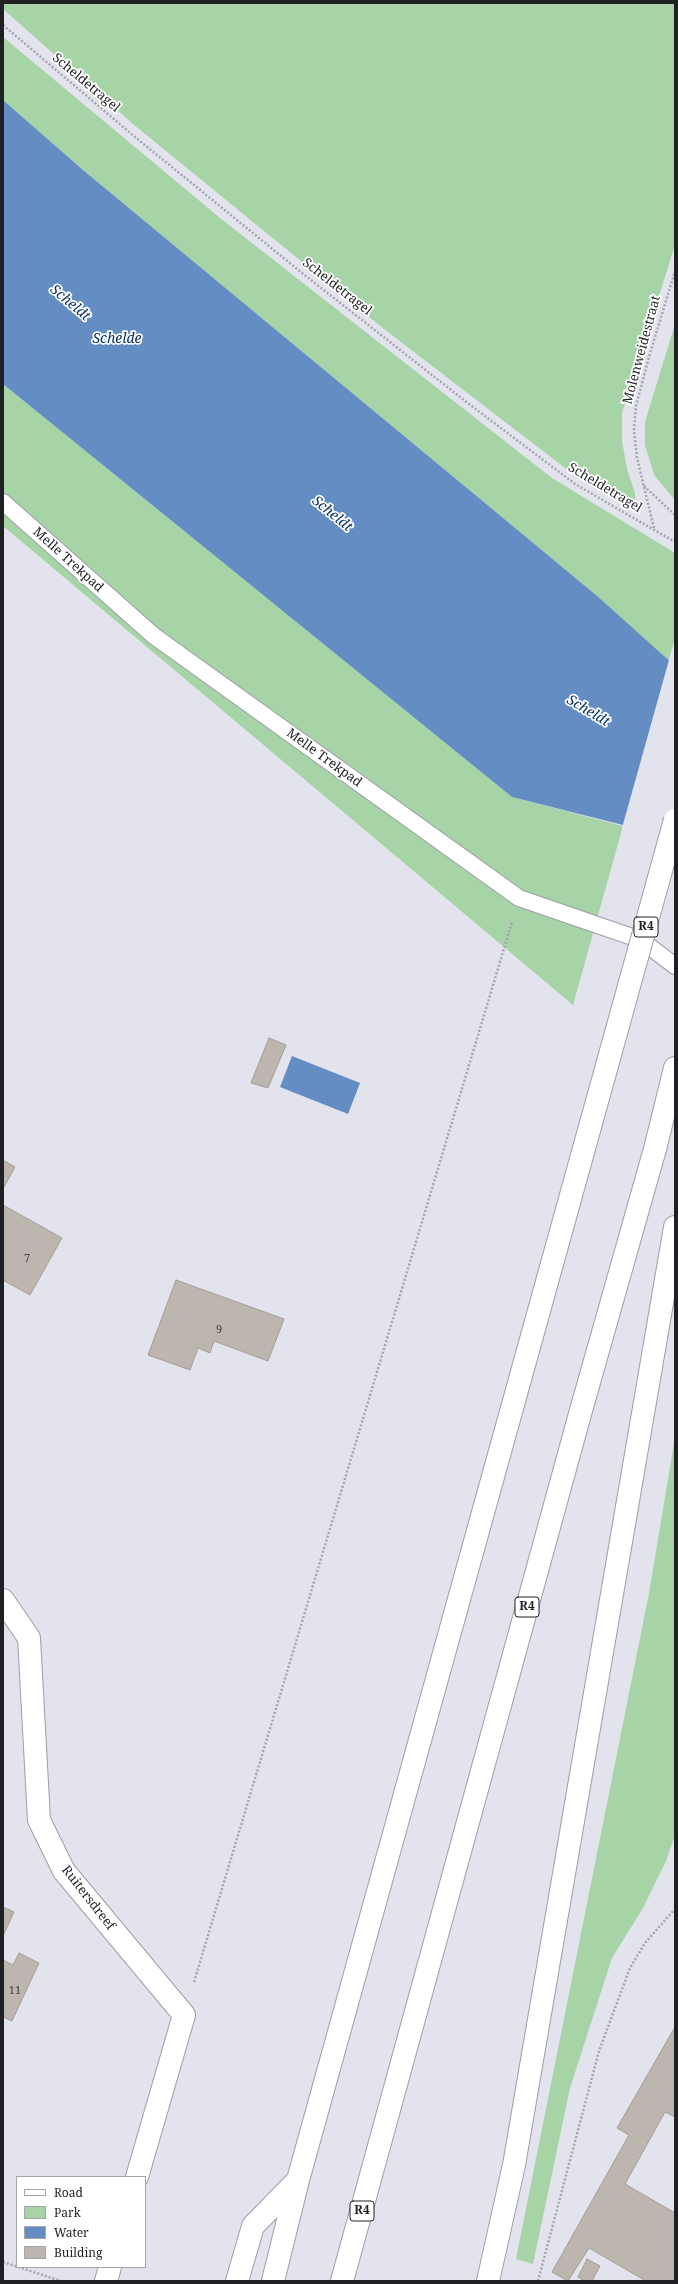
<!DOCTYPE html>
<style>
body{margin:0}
#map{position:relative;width:678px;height:2284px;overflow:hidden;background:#e2e3ec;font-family:"Noto Serif",serif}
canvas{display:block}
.frame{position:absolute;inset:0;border:4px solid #1f2023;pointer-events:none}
.legend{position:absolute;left:16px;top:2176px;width:130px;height:92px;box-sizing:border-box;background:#fff;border:1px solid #a5a6a7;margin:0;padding:5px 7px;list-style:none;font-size:12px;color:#1f2023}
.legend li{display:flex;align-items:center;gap:8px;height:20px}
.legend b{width:20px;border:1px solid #a5a6a7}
</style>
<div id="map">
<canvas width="678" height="2284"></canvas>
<div class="frame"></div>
<ul class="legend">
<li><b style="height:5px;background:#fff"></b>Road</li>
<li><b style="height:11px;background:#a6d4a6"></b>Park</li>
<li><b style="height:11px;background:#648dc3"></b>Water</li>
<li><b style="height:11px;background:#bcb6ae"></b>Building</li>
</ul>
</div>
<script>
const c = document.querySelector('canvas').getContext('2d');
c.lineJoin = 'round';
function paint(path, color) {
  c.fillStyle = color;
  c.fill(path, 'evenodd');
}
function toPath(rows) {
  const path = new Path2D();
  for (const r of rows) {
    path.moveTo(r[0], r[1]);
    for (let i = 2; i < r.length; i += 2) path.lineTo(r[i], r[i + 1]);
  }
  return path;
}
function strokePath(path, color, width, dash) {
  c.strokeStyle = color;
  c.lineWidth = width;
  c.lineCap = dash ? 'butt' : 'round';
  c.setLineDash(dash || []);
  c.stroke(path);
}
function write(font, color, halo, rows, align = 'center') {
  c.font = font + ' "Noto Serif",serif';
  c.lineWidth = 3.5;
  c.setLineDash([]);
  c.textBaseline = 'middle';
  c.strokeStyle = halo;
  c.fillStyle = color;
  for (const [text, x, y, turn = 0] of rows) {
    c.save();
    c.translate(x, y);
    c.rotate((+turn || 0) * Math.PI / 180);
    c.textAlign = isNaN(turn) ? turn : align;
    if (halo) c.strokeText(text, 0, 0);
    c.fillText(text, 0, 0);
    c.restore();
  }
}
paint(toPath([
 [3,3,675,3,675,245,622,413,622,441,627,469,635,493,635,505,625,502,569,471,384,329,133,124,3,9],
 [3,37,220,218,552,478,675,553,675,639,668,662,596,595,83,170,3,100],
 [675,324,675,500,654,475,645,445,645,422],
 [3,384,512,797,623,826,573,1005,3,526],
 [675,1437,675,1835,666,1861,643,1908,612,1958,570,2088,533,2264,516,2259,649,1593]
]), '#a6d4a6');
paint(toPath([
 [3,100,83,170,596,595,675,666,631,827,512,797,3,384],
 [292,1056,360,1083,348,1114,280,1087]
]), '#648dc3');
paint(toPath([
 [669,660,675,664,675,858,630,829,622,828]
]), '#e2e3ec');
const building = toPath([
 [269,1038,286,1045,268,1088,251,1083,269,1038],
 [3,1160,15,1167,3,1189,3,1160],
 [3,1205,62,1238,30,1295,3,1280,3,1205],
 [176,1280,284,1319,268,1361,214,1341,210,1353,198,1348,190,1370,148,1355,176,1280],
 [3,1907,14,1912,3,1936,3,1907],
 [19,1953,39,1963,12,2021,3,2017,3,1960,13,1965,19,1953],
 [675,2027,675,2117,665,2112,625,2184,675,2213,675,2281,646,2281,589,2248,568,2281,552,2272,629,2135,617,2128,675,2027],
 [587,2259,600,2266,592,2281,585,2281,578,2277,587,2259]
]);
paint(building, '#bcb6ae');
strokePath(building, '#a39d96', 1);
const service = toPath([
 [3,502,154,636,519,898,641,940,675,966]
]);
const minor = toPath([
 [3,1600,29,1638,39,1820,64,1871,184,2015,137,2177],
 [106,2281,110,2267]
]);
const motorway = toPath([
 [237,2281,253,2226,298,2180],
 [273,2281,298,2180,616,1033],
 [342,2281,580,1414,655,1149,675,1068],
 [488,2281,514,2165,675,1227]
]);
strokePath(service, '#9d9ea7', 18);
strokePath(minor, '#9d9ea7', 24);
strokePath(motorway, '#9d9ea7', 24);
strokePath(toPath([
 [3,25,135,137,302,273,469,404,575,484,675,542],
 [644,486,675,515],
 [654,528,637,458,634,430,636,406,649,357,675,271],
 [194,1982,512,922],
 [3,2262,61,2281],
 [538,2281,599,2051,630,1968,645,1943,675,1909]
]), '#a4a5ac', 2.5, [2, 2]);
strokePath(service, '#fff', 16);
strokePath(minor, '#fff', 22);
strokePath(motorway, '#fff', 22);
const motorwayBridge = toPath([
 [616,1033,675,820]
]);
strokePath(motorwayBridge, '#9d9ea7', 24, []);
strokePath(motorwayBridge, '#fff', 22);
write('11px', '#464646', null, [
 ["7",27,1259],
 ["9",219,1330],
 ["11",15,1991]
]);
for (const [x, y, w] of [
 [646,927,24],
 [527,1607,24],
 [362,2211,24]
]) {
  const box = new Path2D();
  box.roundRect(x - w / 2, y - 10, w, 20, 3);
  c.fillStyle = '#fff';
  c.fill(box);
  strokePath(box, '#1f2023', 1);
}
write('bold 12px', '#1f2023', null, [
 ["R4",646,927],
 ["R4",527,1607],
 ["R4",362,2211]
]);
write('13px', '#1f2023', '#fff', [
 ["Scheldetragel",86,83,40],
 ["Scheldetragel",337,287,38],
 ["Molenweidestraat",642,350,-75],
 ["Scheldetragel",605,488,31],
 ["Melle Trekpad",68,560,42],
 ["Melle Trekpad",324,758,36],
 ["Ruitersdreef",88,1898,52]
]);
write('italic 14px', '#053263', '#fff', [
 ["Scheldt",70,303,40],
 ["Schelde",117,339],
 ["Scheldt",332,514,39],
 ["Scheldt",588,711,31]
]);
</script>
